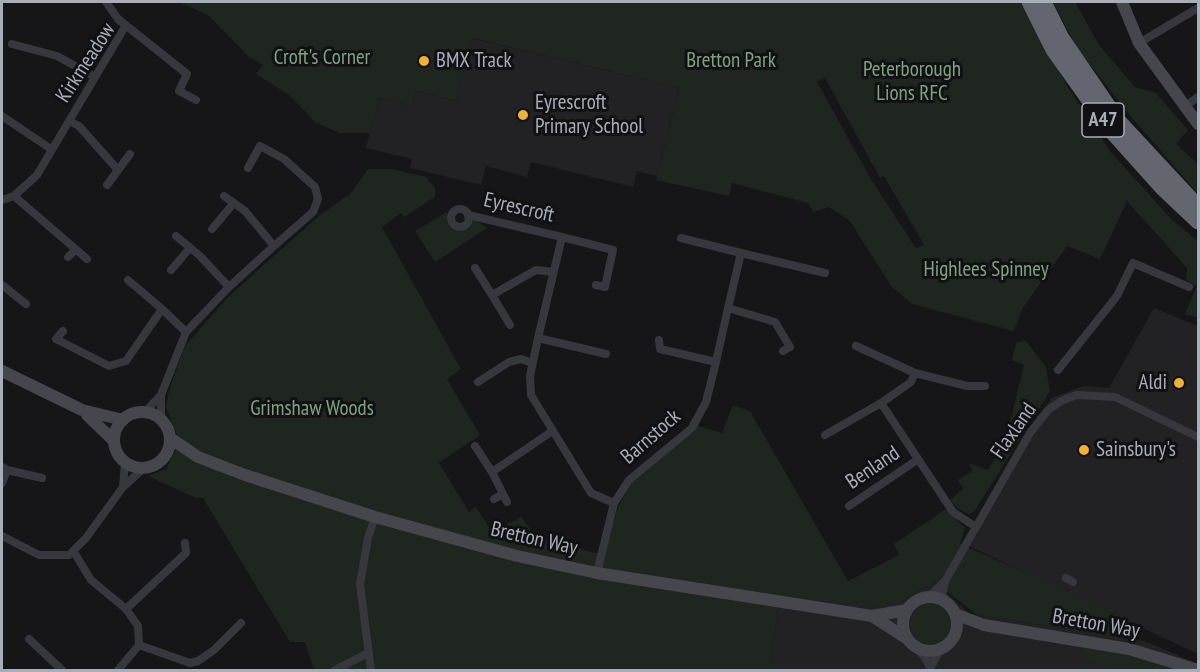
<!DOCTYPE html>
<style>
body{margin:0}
#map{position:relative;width:1200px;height:672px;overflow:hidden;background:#161618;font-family:"PT Sans Narrow",sans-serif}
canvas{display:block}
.frame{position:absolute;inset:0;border:3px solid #a8adb8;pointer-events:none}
</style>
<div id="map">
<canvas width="1200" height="672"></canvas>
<div class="frame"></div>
</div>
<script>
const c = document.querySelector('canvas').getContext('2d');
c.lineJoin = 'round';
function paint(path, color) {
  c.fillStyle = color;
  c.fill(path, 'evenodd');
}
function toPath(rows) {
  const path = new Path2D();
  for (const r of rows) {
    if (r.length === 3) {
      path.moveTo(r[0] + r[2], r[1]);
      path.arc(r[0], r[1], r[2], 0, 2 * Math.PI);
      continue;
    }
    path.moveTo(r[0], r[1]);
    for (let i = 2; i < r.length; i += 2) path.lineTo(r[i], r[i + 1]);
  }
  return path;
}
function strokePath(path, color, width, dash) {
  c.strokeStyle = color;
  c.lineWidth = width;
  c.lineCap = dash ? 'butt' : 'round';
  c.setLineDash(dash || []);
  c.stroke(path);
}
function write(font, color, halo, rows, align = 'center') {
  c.font = font + ' "PT Sans Narrow",sans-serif';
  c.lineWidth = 6;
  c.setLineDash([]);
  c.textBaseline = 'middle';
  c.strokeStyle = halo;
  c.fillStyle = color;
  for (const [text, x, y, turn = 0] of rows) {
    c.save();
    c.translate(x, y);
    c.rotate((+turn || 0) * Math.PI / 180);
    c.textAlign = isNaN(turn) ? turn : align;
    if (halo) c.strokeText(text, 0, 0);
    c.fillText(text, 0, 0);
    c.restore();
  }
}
paint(toPath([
 [471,38,679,88,657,176,637,171,633,187,531,162,527,177,486,166,481,185,410,168,412,159,366,148,379,98,412,106,416,91,456,101],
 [1154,308,1198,326,1198,654,967,545,1051,398,1084,386,1109,388],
 [935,582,970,614,1145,641,1198,664,1198,670,769,670,780,596,904,600]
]), '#222225');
paint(toPath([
 [179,2,1020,2,1066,84,1110,151,1172,220,1198,241,1198,318,1185,314,1197,286,1189,282,1186,278,1187,268,1127,201,1100,259,1067,246,1022,309,1014,331,912,304,891,286,850,221,829,207,813,212,808,203,732,183,729,196,656,180,679,88,472,38,456,101,416,91,412,106,379,98,370,133,339,133,315,122,289,95,256,74,263,65,249,57,208,15],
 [825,78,880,178,884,176,924,245,916,248,872,181,817,82],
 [1053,2,1075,2,1099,45,1135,87,1156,93,1188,130,1176,144,1198,164,1198,194,1128,113,1077,48],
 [368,169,392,169,426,177,435,188,435,197,404,217,401,213,382,227,461,369,447,379,480,435,439,463,469,512,476,507,492,532,521,517,534,534,594,553,605,553,618,507,632,482,698,426,722,433,733,405,750,411,848,581,899,555,894,544,946,509,965,528,960,544,1060,587,1134,624,1130,639,977,615,935,582,904,600,878,607,780,596,769,670,314,670,305,642,290,642,203,498,196,498,148,476,166,469,176,449,177,435,166,407,170,387,185,346,228,297,320,215,350,194],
 [447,212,447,223,453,230,469,229,474,219,487,228,435,262,415,231],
 [1025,340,1046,367,1050,391,974,512,969,514,957,508,950,500,963,489,958,480,972,471,969,463,988,470,1005,442,1024,365,1012,360,1016,343],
 [932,624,21],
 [1091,647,1117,653,1177,670,1110,670,1085,660,1086,649]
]), '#1e261f');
strokePath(toPath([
 [106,2,118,19,187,74,179,91,196,100],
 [1139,43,1198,8],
 [12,44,57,56,95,77],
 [1184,107,1198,97],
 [2,116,51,149],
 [69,121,79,126,118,170],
 [248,168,260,146,284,159,315,187,318,199,313,212,274,246],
 [107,185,130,154],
 [14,196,87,259],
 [224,196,245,211,274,246,229,287],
 [2,200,14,196,37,175,126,25],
 [460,218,9],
 [468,215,562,237,538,338],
 [212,229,233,204],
 [562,237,613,250,605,287,596,285],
 [681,238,741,253],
 [68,257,75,250],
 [475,268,492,295],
 [171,270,190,248],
 [128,280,162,309],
 [2,285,26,304],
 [728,308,741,253,825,273],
 [510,325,492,295,536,270,553,272],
 [63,331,56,339,109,366,126,361,162,309,186,332],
 [856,346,915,373],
 [606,354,538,338,530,376,531,395,591,493,614,503],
 [716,362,728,308,775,322,790,347,783,351],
 [1058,370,1117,296,1133,263,1189,287],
 [478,382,509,362,521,359,532,363],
 [145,412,161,395],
 [161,419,161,395,186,332,229,287,200,256,176,236],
 [825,435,881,403],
 [475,446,492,472],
 [2,467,7,470,2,483],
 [7,470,42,478],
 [123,487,125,462],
 [503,494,507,502],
 [494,499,503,494,492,472,551,432],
 [849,506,917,460],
 [976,527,953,512,881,403,911,382,915,373,967,386,985,386],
 [2,536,39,555,69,555,86,538,123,487,144,468],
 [74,552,91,580,126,609,138,626,139,645,118,670],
 [597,573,614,503,629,480,692,428,706,402,716,362,660,349,659,340],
 [1066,578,1073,582],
 [929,597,945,581,1030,433,1048,410,1061,401,1076,395,1115,397,1198,437],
 [941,599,945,582],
 [126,609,186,553,185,543],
 [29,639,62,670],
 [139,645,190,663,198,661,214,650,241,623],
 [915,647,925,657,930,667],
 [335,670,368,653],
 [371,670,360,584,368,538,375,517],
 [929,670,940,650]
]), '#37383d', 8);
strokePath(toPath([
 [1122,2,1139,43,1198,124],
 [2,371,82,410,123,420],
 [142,440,28],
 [87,415,114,441],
 [170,438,198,457,245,475,375,517,517,556,597,573,872,616,907,610],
 [930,624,27],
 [955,614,984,625,1129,649,1198,670],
 [872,616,906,638]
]), '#45474d', 12);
strokePath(toPath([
 [1029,2,1053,50,1110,130,1162,188,1198,222],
 [1044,2,1062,38,1118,120,1198,206]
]), '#63666e', 15);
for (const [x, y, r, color] of [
 [424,61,6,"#f2b134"],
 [523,115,6,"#f2b134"],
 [1179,383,6,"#f2b134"],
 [1084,450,6,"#f2b134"]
]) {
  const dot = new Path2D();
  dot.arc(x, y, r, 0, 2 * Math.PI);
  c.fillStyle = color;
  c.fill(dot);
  strokePath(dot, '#111113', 2);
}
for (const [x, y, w] of [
 [1103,120,42]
]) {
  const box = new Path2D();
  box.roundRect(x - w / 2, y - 17, w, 34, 4.5);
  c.fillStyle = '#111113';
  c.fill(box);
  strokePath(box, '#a8adb8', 1.5);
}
write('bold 20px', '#a8adb8', null, [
 ["A47",1103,120]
]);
write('21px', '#7fa381', '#111113', [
 ["Croft's Corner",322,58],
 ["Bretton Park",731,61],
 ["Peterborough",912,70],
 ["Lions RFC",912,94],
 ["Highlees Spinney",986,270],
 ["Grimshaw Woods",312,409]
]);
write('21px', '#a8adb8', '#111113', [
 ["BMX Track",436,61],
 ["Eyrescroft",535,103],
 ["Primary School",535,127],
 ["Aldi",1167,383,"right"],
 ["Sainsbury's",1096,450]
], 'left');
write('21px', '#a8adb8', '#111113', [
 ["Kirkmeadow",86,63,-57],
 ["Eyrescroft",519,208,13],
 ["Flaxland",1014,431,-55],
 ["Barnstock",651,437,-41],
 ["Benland",873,468,-34],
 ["Bretton Way",534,539,13],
 ["Bretton Way",1096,624,10]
]);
</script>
